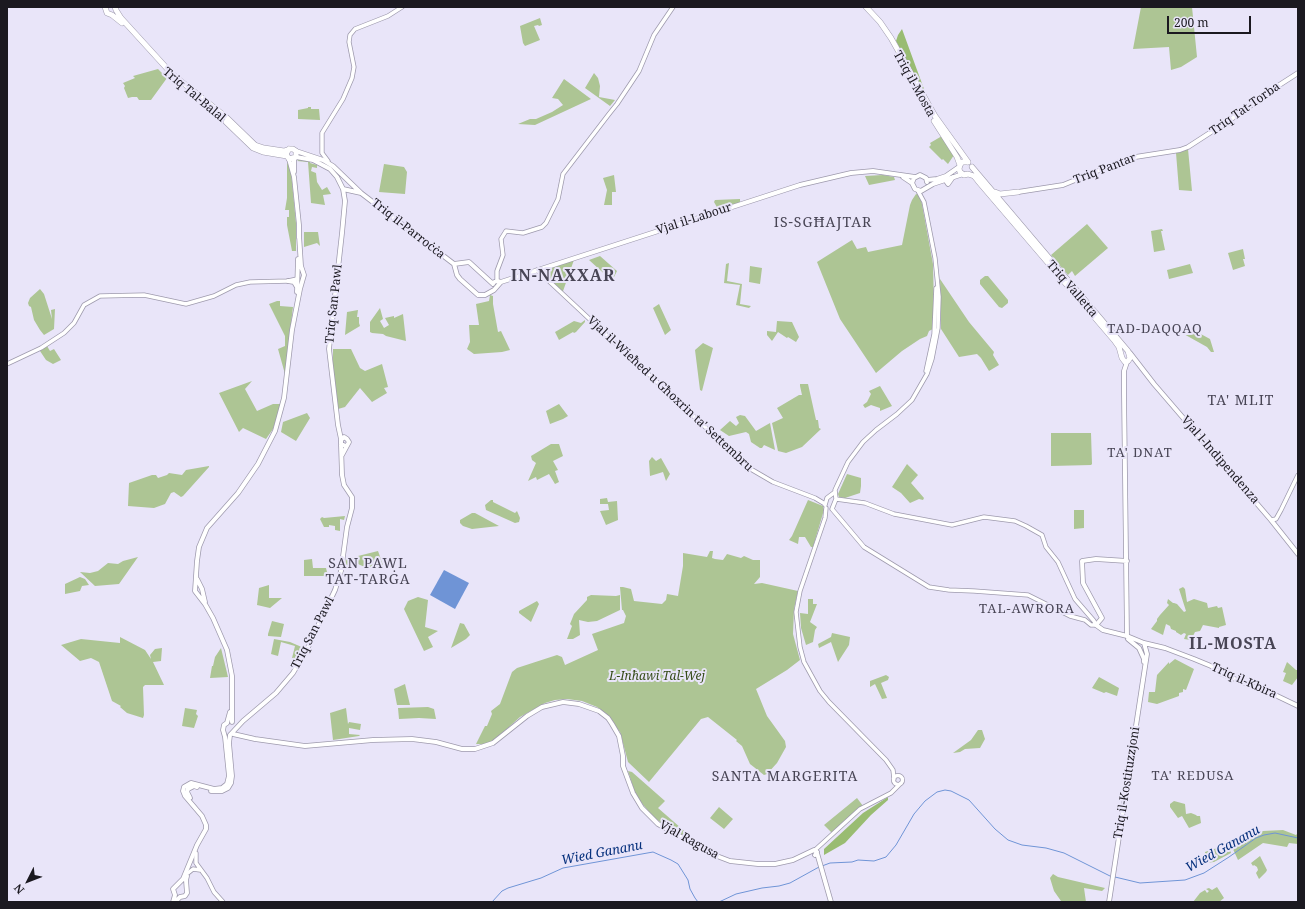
<!DOCTYPE html>
<meta charset="utf-8">
<style>
body{margin:0}
#map{position:relative;width:1305px;height:909px;overflow:hidden;background:#e9e5f9;font-family:"Noto Serif",serif}
canvas{display:block}
.frame{position:absolute;inset:0;border:8px solid #1b1920;pointer-events:none}
.north{position:absolute;left:8px;top:861px;width:40px;height:40px;-webkit-text-stroke:3px #e9e5f9;paint-order:stroke;rotate:228deg;font-size:11px;font-weight:700;line-height:16px;text-align:center;color:#1b1920}
.north::after{content:'';display:block;margin:auto;width:14px;height:18px;background:#1b1920;clip-path:polygon(50% 0,100% 100%,50% 72%,0 100%)}
.scale{position:absolute;left:1167px;top:16px;width:84px;height:18px;box-sizing:border-box;border:2px solid #1b1920;border-top:0;padding-left:5px;font-size:12px;line-height:14px;white-space:nowrap;color:#1b1920;-webkit-text-stroke:3px #e9e5f9;paint-order:stroke}
</style>
<div id="map">
<canvas width="1305" height="909"></canvas>
<div class="frame"></div>
<div class="north">N</div>
<div class="scale">200 m</div>
</div>
<script>
const c = document.querySelector('canvas').getContext('2d');
c.lineJoin = 'round';
function paint(path, color) {
  c.fillStyle = color;
  c.fill(path, 'evenodd');
}
function toPath(rows) {
  const path = new Path2D();
  for (const r of rows) {
    if (r.length === 3) {
      path.moveTo(r[0] + r[2], r[1]);
      path.arc(r[0], r[1], r[2], 0, 2 * Math.PI);
      continue;
    }
    path.moveTo(r[0], r[1]);
    for (let i = 2; i < r.length; i += 2) path.lineTo(r[i], r[i + 1]);
  }
  return path;
}
function strokePath(path, color, width, dash) {
  c.strokeStyle = color;
  c.lineWidth = width;
  c.lineCap = dash ? 'butt' : 'round';
  c.setLineDash(dash || []);
  c.stroke(path);
}
function write(font, color, halo, rows, align = 'center') {
  c.font = font + ' "Noto Serif",serif';
  c.lineWidth = 4;
  c.setLineDash([]);
  c.textBaseline = 'middle';
  c.strokeStyle = halo;
  c.fillStyle = color;
  for (const [text, x, y, turn = 0] of rows) {
    c.save();
    c.translate(x, y);
    c.rotate((+turn || 0) * Math.PI / 180);
    c.textAlign = isNaN(turn) ? turn : align;
    if (halo) c.strokeText(text, 0, 0);
    c.fillText(text, 0, 0);
    c.restore();
  }
}
paint(toPath([
 [1141,7,1192,7,1197,57,1181,67,1171,70,1169,47,1133,49],
 [540,18,542,25,539,26,538,25,534,26,540,40,525,46,523,43,520,26],
 [158,69,167,78,151,100,139,100,137,97,132,97,128,98,124,88,125,86,123,83,135,78,133,76],
 [594,73,598,78,600,86,599,97,615,100,610,106,585,88],
 [564,79,591,99,535,125,518,124,530,119,536,119,552,112,563,105,558,99,552,98],
 [308,107,311,107,311,109,319,109,320,120,298,119,298,110,308,108],
 [942,136,954,155,948,164,943,159,942,160,929,147,931,145,930,143],
 [1188,149,1192,191,1179,190,1176,153],
 [300,159,310,161,310,163,317,165,317,168,312,167,311,171,316,173,317,182,322,190,327,187,331,194,323,195,325,205,311,203,308,162,297,161],
 [287,162,291,172,296,223,296,251,292,251,287,225,287,217,289,217,289,210,285,210,287,198],
 [384,164,404,167,407,172,405,194,379,192],
 [614,175,616,192,612,192,612,205,604,205,607,190,603,178],
 [883,175,894,177,895,180,869,185,865,176],
 [916,194,919,195,921,199,933,264,934,307,933,329,929,331,927,336,920,339,902,351,876,373,840,319,817,262,852,240,857,249,866,247,868,252,902,245,910,205,912,200],
 [740,199,740,203,718,209,714,202,715,200],
 [1087,224,1108,248,1075,276,1072,271,1068,275,1051,255],
 [1162,229,1163,231,1161,231,1165,250,1154,252,1151,231],
 [304,232,318,232,320,246,317,243,304,247],
 [1243,249,1245,259,1243,259,1245,266,1233,270,1228,253],
 [600,256,617,271,614,277,610,279,589,260],
 [575,257,562,294,537,270],
 [729,263,727,281,742,284,740,304,751,306,749,308,736,305,740,285,724,283,726,264],
 [1190,264,1193,273,1169,279,1167,270],
 [750,266,762,268,760,284,749,282],
 [985,276,988,276,1008,300,1008,303,1002,308,999,307,980,284,980,280],
 [940,279,969,322,994,352,993,355,999,365,989,371,981,358,977,354,959,357,941,329],
 [40,289,44,294,52,319,51,310,55,309,54,329,44,335,40,330,34,320,31,307,29,306,28,303,30,298],
 [490,295,493,296,493,304,498,332,501,331,510,350,502,352,474,354,467,349,470,342,469,325,479,325,476,304,489,301],
 [277,301,280,301,280,306,293,307,285,374,278,349,285,346,285,336,269,304],
 [659,304,671,330,665,335,653,308],
 [380,308,383,319,380,321,384,328,389,325,385,318,394,316,394,318,403,314,406,341,386,336,383,334,372,333,370,332,370,322],
 [358,310,357,317,359,317,359,323,360,326,345,335,347,312],
 [585,320,585,322,576,332,574,333,573,332,559,340,555,332,574,321,581,323],
 [777,321,792,322,799,337,796,342,788,337,787,338,778,332,772,341,767,335,767,331,776,332],
 [1186,326,1210,339,1214,352,1211,352,1207,347,1182,333],
 [703,343,713,348,702,391,700,390,695,350],
 [47,346,50,351,54,349,61,360,53,364,46,360,40,351],
 [333,349,351,349,360,368,365,371,382,364,388,387,384,388,387,393,372,402,360,388,345,407,338,409,333,373],
 [252,381,245,389,257,411,273,404,281,404,273,429,266,439,243,428,239,432,219,393],
 [800,384,808,384,816,420,818,420,819,428,821,429,802,447,786,453,778,451,772,423,783,418,777,408,799,395,802,395,800,386],
 [880,386,892,406,880,411,880,408,871,405,865,408,863,405,867,402,871,394,869,391],
 [559,404,568,416,563,419,550,424,546,411],
 [307,413,310,418,296,441,281,432,283,422],
 [740,415,745,416,756,431,770,423,775,450,764,445,762,448,760,448,751,442,749,434,746,432,729,436,720,430,730,421,736,426,739,423,736,417],
 [1051,433,1091,433,1092,464,1091,465,1051,466],
 [551,444,559,444,563,456,553,461,558,470,555,471,559,482,555,484,549,474,537,480,536,477,528,481,536,463,532,460,531,456],
 [652,457,656,461,661,458,670,474,666,481,663,472,650,476,649,461],
 [907,464,918,475,911,483,924,498,923,500,919,499,910,503,901,493,892,487],
 [209,466,209,467,183,496,181,497,174,492,171,493,165,504,154,508,128,506,129,483,152,475,156,475,158,478,167,475,169,473,182,475,186,470],
 [847,474,861,478,861,486,860,493,845,498,839,497,838,494],
 [607,498,608,502,617,501,618,520,606,525,600,511,609,510,608,504,600,504,600,499],
 [491,500,493,500,493,502,515,513,517,511,520,518,519,522,515,523,486,510,485,505],
 [808,500,823,506,824,510,813,547,811,547,805,537,799,537,798,544,789,540,792,536],
 [1074,510,1084,510,1084,528,1074,529],
 [472,513,475,513,499,526,472,529,463,526,460,523,460,520],
 [345,516,344,520,340,519,340,531,335,530,335,526,329,525,329,527,324,527,320,519,322,517,324,518],
 [378,551,383,565,367,568,358,564,345,565,346,559],
 [710,551,713,551,712,558,715,559,723,560,727,554,741,558,744,556,753,560,760,560,760,577,754,584,762,583,798,591,794,609,793,634,800,660,787,670,756,689,767,716,785,741,786,747,777,763,767,774,764,775,750,764,742,746,736,741,737,740,708,717,701,719,649,782,628,762,620,732,607,715,597,707,582,701,567,699,555,700,545,703,520,717,498,737,487,744,476,744,485,726,487,726,492,714,491,711,500,704,512,672,517,668,557,655,562,657,565,665,598,650,592,634,624,623,626,616,623,610,622,610,620,587,623,587,631,589,634,601,662,604,666,600,667,594,678,596,683,566,683,553,707,557],
 [138,557,119,584,95,586,80,572,90,573,98,571,108,563,118,564,123,561],
 [312,559,313,568,326,568,328,576,304,576,304,560],
 [80,577,85,579,89,585,82,586,80,591,65,594,65,584],
 [269,585,269,598,282,598,270,608,257,605,259,588],
 [1183,587,1185,589,1187,602,1194,599,1207,603,1208,608,1217,606,1218,608,1222,607,1226,625,1219,627,1219,628,1203,625,1200,631,1195,632,1191,640,1184,639,1186,634,1184,633,1181,635,1176,632,1176,631,1171,629,1170,626,1166,624,1163,635,1151,629,1157,621,1157,619,1160,615,1169,605,1167,603,1168,599,1173,603,1174,603,1177,604,1184,612,1186,611,1179,589],
 [591,595,616,596,620,595,620,610,597,621,588,622,579,620,580,635,573,639,567,639,572,626,570,624,574,614,587,600,587,597],
 [418,597,428,600,425,627,438,631,428,637,433,647,424,651,404,609,408,601],
 [808,599,813,599,813,604,817,604,810,622,817,627,815,630,813,642,806,645,801,628,800,613,808,614],
 [537,601,539,604,531,622,519,613,519,611],
 [272,621,284,624,281,637,268,636,268,634],
 [460,623,464,624,470,635,466,639,451,648],
 [832,633,850,637,849,645,838,662,831,642,819,648,818,644,831,637],
 [120,637,145,650,151,659,150,655,155,649,162,648,161,661,153,662,164,685,145,685,143,687,144,715,143,718,127,713,120,707,121,706,112,701,99,662,91,658,80,661,61,645,81,639,120,643],
 [274,639,290,642,304,648,305,650,299,660,292,658,295,646,281,642,278,656,271,654],
 [221,648,228,677,210,678,212,666,213,666,215,657],
 [1175,659,1194,669,1186,690,1183,689,1183,692,1179,693,1179,696,1157,704,1148,702,1149,692,1155,692,1157,675,1169,662,1169,664],
 [1287,662,1296,670,1298,670,1298,677,1292,685,1283,681,1286,673,1283,672],
 [886,675,889,677,888,680,881,683,887,698,882,699,875,684,870,687,870,681],
 [1099,677,1119,688,1117,696,1106,692,1104,693,1092,688],
 [405,684,410,705,397,705,394,689],
 [428,707,434,709,436,719,419,718,399,719,398,708],
 [185,708,197,710,196,714,198,716,194,728,182,726],
 [346,708,348,724,349,722,361,724,360,730,349,728,349,734,360,735,359,736,333,740,330,713],
 [978,730,982,730,985,739,980,748,965,749,960,752,953,753,971,740],
 [628,771,632,772,665,801,658,808,705,849,654,818,636,796],
 [857,798,863,806,832,833,824,825],
 [1174,801,1185,804,1186,814,1191,813,1196,815,1197,816,1200,816,1201,823,1189,828,1182,816,1178,818,1170,807,1170,804],
 [719,807,733,819,724,829,710,818],
 [1283,830,1296,835,1298,833,1298,844,1289,843,1287,847,1263,843,1238,860,1232,847,1234,842,1263,831],
 [1229,844,1231,853,1214,862,1205,863,1205,852],
 [1260,856,1267,870,1266,872,1259,879,1256,873,1258,870,1257,867,1254,865,1253,866,1251,863],
 [1053,874,1058,877,1105,888,1102,891,1084,888,1086,902,1061,901,1054,891,1050,878],
 [1217,887,1224,898,1219,902,1193,902,1200,893,1205,890,1207,893,1209,891,1206,889,1209,888,1212,890]
]), '#adc594');
paint(toPath([
 [902,29,928,100,939,118,926,100,896,41,898,35],
 [888,797,888,800,871,815,845,843,824,855,824,849,863,813]
]), '#99bc72');
paint(toPath([
 [444,570,469,583,455,609,430,595]
]), '#6f94d6');
strokePath(toPath([
 [822,866,830,863,852,862,858,860,874,861,886,857,896,845,914,814,925,801,937,792,945,790,951,791,969,800,995,829,1008,840,1022,845,1046,848,1064,853,1112,877],
 [1115,877,1140,883,1185,880,1204,873,1229,857,1256,838,1264,835,1275,833,1298,838],
 [492,902,502,891,508,888,541,878,563,868,653,852,671,860,678,864,688,880,690,889,695,898,698,902],
 [719,902,736,894,762,888,779,886,790,883,819,867]
]), '#6f94d6', 1);
const minor = toPath([
 [328,161,322,153,322,133,343,99,352,78,354,67,349,42,350,35,355,29,388,16,402,7],
 [537,270,749,468,773,482,815,498,825,504],
 [497,281,497,271,503,255,501,239,506,231,523,233,542,227,546,223,558,199,563,174,609,114,617,104,639,71,654,35,673,7],
 [7,364,41,348,64,333,74,323,84,305,100,296,144,295,186,304,214,296,236,285,250,282,288,281,297,279],
 [926,371,934,334,936,288],
 [836,499,865,503,894,514,952,525,984,517,1015,521,1026,526,1042,535,1046,547,1058,562,1075,599,1094,621,1096,625],
 [825,505,827,498,835,492],
 [826,508,825,518,800,591,796,612,800,647,804,662,820,691,829,702,886,760,893,770,894,779],
 [832,509,836,499,835,490,848,462,863,442,876,430,897,414,912,400,927,374,932,359,938,328,939,297,935,258,924,202,918,191],
 [832,509,864,547,929,587,949,590,974,591,1028,595,1070,616,1085,620,1091,625,1096,625],
 [1271,520,1276,519,1281,510,1298,475],
 [898,780,4.5],
 [815,850,860,809,891,793,901,783],
 [196,853,196,863,207,878,214,892,223,902],
 [188,873,193,869,200,870]
]);
const major = toPath([
 [296,151,323,160,333,166,361,193,454,264],
 [296,157,313,160,330,169,337,177,343,189,345,201,342,233,329,349,338,425,341,439],
 [289,159,294,177,299,225,299,238],
 [294,159,294,172],
 [903,177,912,183,915,189,921,191,933,184,963,174],
 [927,180,937,179,946,176,959,167],
 [944,180,946,181,948,184,953,177],
 [912,183,914,178,920,175,926,178,927,182],
 [343,189,361,193],
 [1018,192,1063,185,1129,158,1180,150,1188,147,1242,112,1270,91,1298,73],
 [454,264,457,275,460,279,478,295,485,295,494,290,501,282],
 [454,264,469,262,493,284],
 [288,281,294,282,297,287],
 [492,283,497,281,501,282,800,185,851,173,873,171,915,177],
 [297,292,298,259],
 [1130,353,1154,384,1271,520,1298,554],
 [1127,362,1124,371,1124,393,1127,636],
 [342,455,349,442,347,439,344,437,341,440,341,444,346,446],
 [1127,561,1096,559,1082,561,1083,583,1102,618,1096,625,1103,630,1127,636,1144,643,1165,648,1194,659,1211,666,1222,674,1273,694,1298,706],
 [197,579,202,589,205,602],
 [1128,639,1139,648,1144,659,1144,662],
 [232,722,232,676,227,650,213,618,205,604,195,591,197,561,199,547,207,528,238,493,258,464,275,431,284,398,292,330,300,289,304,275,301,266,299,235],
 [233,734,255,739,305,746,373,740,412,739,436,742,462,749,475,749,493,743,527,716,542,707,563,702,579,704,599,711,608,718,612,724,619,736,623,756,623,766,633,793,642,808,658,824,709,853,730,861,758,864,775,864,793,860,814,850,817,852,815,855],
 [230,735,243,721,276,693,293,673,308,647,335,590,341,571,347,527,352,508,352,497,344,485,342,475,341,445],
 [211,791,222,791,228,788,231,783,232,776,229,743,230,735],
 [190,798,187,792,188,789,194,786,197,787],
 [817,853,831,902],
 [173,902,175,895,173,889,183,879,197,845,206,829,206,825,202,816,185,796,183,791,184,787,191,783,214,789,222,788,227,784,229,776,225,737,223,730,224,725,227,723,230,712],
 [175,902,180,897,185,896,187,893,186,880,187,876],
 [1109,902,1147,654,1144,643]
]);
const highway = toPath([
 [105,7,107,13,112,15,122,23],
 [115,7,116,10,121,18,172,74,226,117,255,145,264,148,284,151,290,149,293,149,296,151,296,157,289,159,286,154,289,149],
 [866,7,880,22,891,38,935,116,968,162],
 [190,93,218,115],
 [934,121,957,157,960,165],
 [226,122,253,148,263,152,287,156],
 [968,162,962,162,960,165,959,169,960,172,964,175,968,174,974,176,978,181,1114,340,1119,347,1122,358,1125,362,1128,361,1130,358,1128,351,972,167],
 [995,192,1000,194,1018,192]
]);
strokePath(minor, '#9e9aad', 5);
strokePath(major, '#9e9aad', 5.5);
strokePath(highway, '#9e9aad', 6);
strokePath(minor, '#fff', 3.5);
strokePath(major, '#fff', 4);
strokePath(highway, '#fff', 5);
write('12px', '#1b1920', '#e9e5f9', [
 ["Triq il-Mosta",914,84,61],
 ["Triq Tal-Balal",194,95,40],
 ["Triq Tat-Torba",1245,109,-35],
 ["Triq Pantar",1105,169,-21],
 ["Vjal il-Labour",694,219,-18],
 ["Triq il-Parroċċa",408,229,38],
 ["Triq Valletta",1072,289,49],
 ["Triq San Pawl",334,304,-84],
 ["Vjal il-Wieħed u Għoxrin ta' Settembru",670,394,43],
 ["Vjal l-Indipendenza",1220,460,49],
 ["Triq San Pawl",313,633,-63],
 ["Triq il-Kbira",1244,681,24],
 ["Triq il-Kostituzzjoni",1127,783,-81],
 ["Vjal Ragusa",689,840,29]
]);
write('italic 12px', '#354b17', '#e9e5f9', [
 ["L-Inħawi Tal-Wej",657,677]
]);
c.letterSpacing = '1px';
write('13px', '#484555', '#e9e5f9', [
 ["TAD-DAQQAQ",1155,329],
 ["TA' DNAT",1140,453],
 ["TAL-AWRORA",1027,609],
 ["TA' REDUSA",1193,776]
]);
c.letterSpacing = '0px';
write('italic 13px', '#07317d', '#e9e5f9', [
 ["Wied Gananu",1223,849,-29],
 ["Wied Gananu",602,853,-11]
]);
c.letterSpacing = '1px';
write('14px', '#484555', '#e9e5f9', [
 ["IS-SGĦAJTAR",823,223],
 ["TA' MLIT",1241,401],
 ["SAN PAWL",368,564],
 ["TAT-TARĠA",368,580],
 ["SANTA MARGERITA",785,777]
]);
c.letterSpacing = '0px';
c.letterSpacing = '1px';
write('bold 16px', '#484555', '#e9e5f9', [
 ["IN-NAXXAR",563,276],
 ["IL-MOSTA",1233,644]
]);
c.letterSpacing = '0px';
</script>
